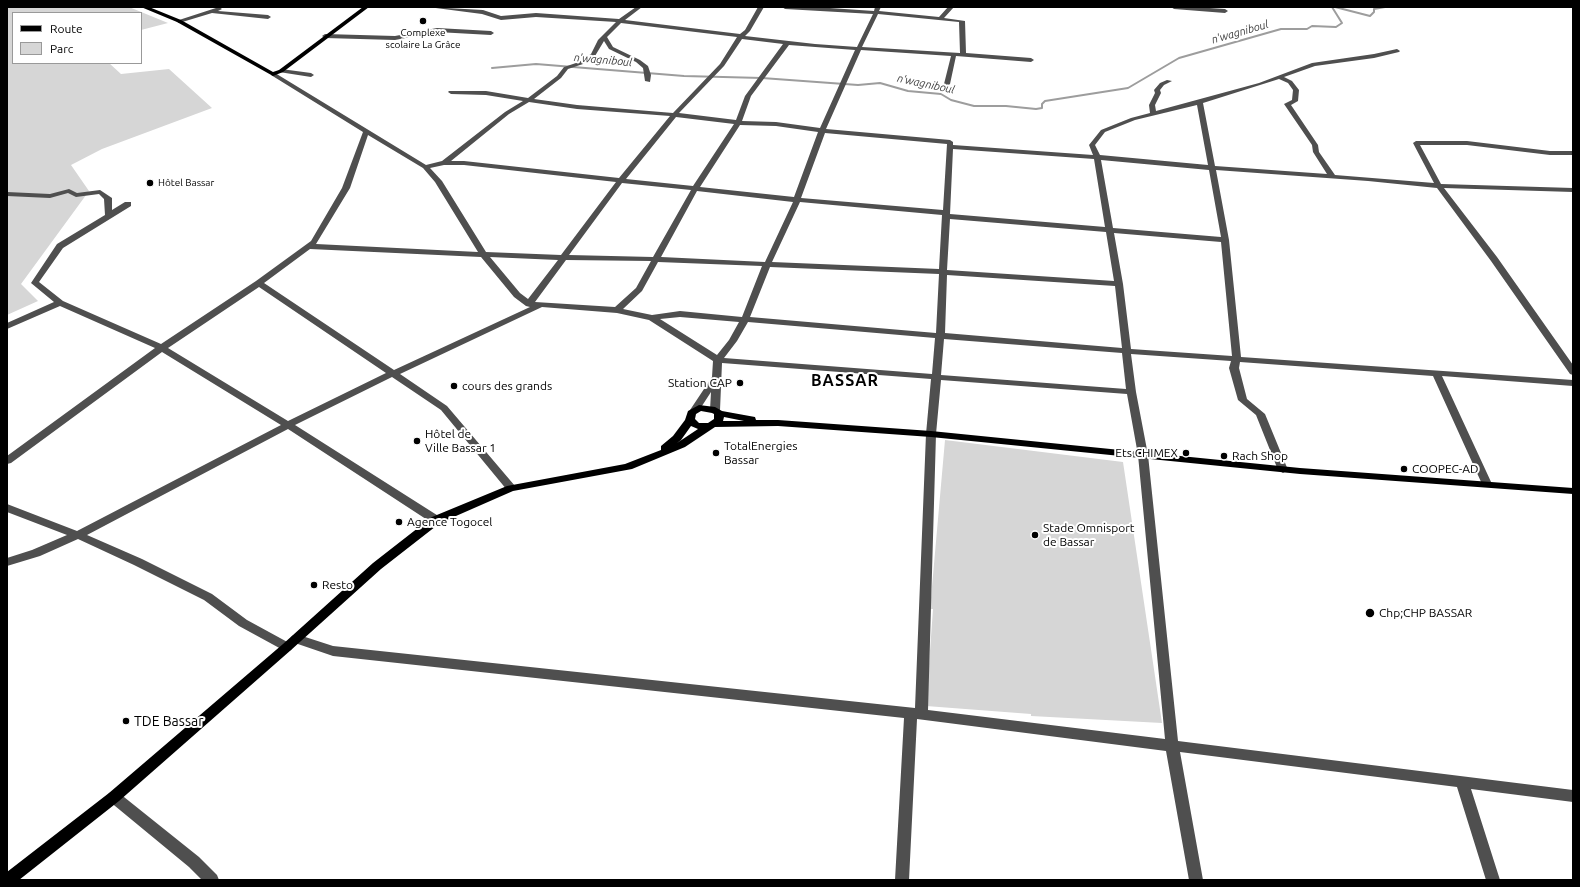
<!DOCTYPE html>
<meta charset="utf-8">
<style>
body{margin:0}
#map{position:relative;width:1580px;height:887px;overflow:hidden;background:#fff;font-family:Ubuntu,sans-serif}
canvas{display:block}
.frame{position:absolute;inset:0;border:8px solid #000;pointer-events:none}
.legend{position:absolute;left:12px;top:12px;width:130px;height:52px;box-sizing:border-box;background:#fff;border:1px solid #999;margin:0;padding:5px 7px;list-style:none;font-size:12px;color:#000}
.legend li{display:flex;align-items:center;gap:8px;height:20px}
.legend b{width:20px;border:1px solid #999}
</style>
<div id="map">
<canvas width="1580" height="887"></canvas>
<div class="frame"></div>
<ul class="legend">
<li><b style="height:5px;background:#000"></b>Route</li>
<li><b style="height:11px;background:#d6d6d6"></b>Parc</li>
</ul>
</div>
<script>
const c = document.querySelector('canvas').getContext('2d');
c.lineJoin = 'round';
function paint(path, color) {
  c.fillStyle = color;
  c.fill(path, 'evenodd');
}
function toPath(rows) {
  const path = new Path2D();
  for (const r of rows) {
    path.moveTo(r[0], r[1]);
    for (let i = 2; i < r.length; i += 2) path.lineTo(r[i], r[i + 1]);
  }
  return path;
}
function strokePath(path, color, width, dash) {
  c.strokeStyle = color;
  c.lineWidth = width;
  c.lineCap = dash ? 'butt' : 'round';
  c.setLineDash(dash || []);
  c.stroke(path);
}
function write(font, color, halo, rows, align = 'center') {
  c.font = font + ' Ubuntu,sans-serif';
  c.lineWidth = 4;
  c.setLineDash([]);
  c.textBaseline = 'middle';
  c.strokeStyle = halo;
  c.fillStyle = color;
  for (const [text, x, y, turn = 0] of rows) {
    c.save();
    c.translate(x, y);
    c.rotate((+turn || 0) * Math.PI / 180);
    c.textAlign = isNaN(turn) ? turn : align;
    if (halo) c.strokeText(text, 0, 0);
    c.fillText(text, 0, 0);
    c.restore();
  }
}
paint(toPath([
 [7,7,129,7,168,23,141,30,141,13,13,13,13,63,109,63,121,74,169,69,212,108,102,149,71,165,89,191,21,284,38,301,7,315],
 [945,440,1123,462,1162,723,1031,716,1031,714,926,706,933,609,930,609]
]), '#d6d6d6');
strokePath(toPath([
 [1335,7,1370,16,1374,12,1374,9,1385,7],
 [492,68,536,64,684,76,762,78,858,85,880,83,908,91,941,94,951,100,974,106,1006,106,1036,109,1042,108,1042,104,1045,101,1128,88,1179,58,1281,29,1307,29,1312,26,1336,27,1342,23,1332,7]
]), '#9d9d9d', 2);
paint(toPath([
 [219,7,222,9,218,11,268,15,271,17,268,19,212,13,179,23,176,21,219,7],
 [428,7,483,10,501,16,536,13,619,19,636,7,642,7,625,20,740,34,745,30,758,7,764,7,750,31,745,36,815,44,857,47,873,14,785,9,782,7,815,7,874,11,875,7,881,7,879,11,939,17,948,7,954,7,944,18,965,21,966,53,1031,58,1034,60,1031,62,956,56,950,84,947,86,944,84,951,56,861,50,826,129,950,140,953,142,953,145,1093,155,1089,145,1101,130,1131,118,1150,113,1149,105,1155,93,1154,90,1160,83,1167,80,1172,81,1164,85,1160,90,1161,93,1155,105,1156,111,1259,83,1312,63,1374,54,1397,49,1400,51,1399,52,1374,58,1315,66,1284,77,1292,81,1299,90,1298,101,1291,105,1318,145,1319,152,1335,175,1434,183,1413,143,1416,141,1467,141,1550,151,1573,151,1573,155,1550,155,1467,145,1420,145,1441,184,1573,188,1573,192,1444,188,1497,257,1573,365,1573,375,1570,374,1491,261,1437,188,1368,181,1216,170,1229,240,1241,357,1573,380,1573,386,1442,376,1492,484,1491,486,1483,486,1482,484,1433,376,1240,362,1239,368,1247,399,1265,414,1288,470,1283,473,1278,470,1256,415,1238,400,1229,368,1231,361,1131,354,1136,392,1148,455,1178,741,1573,790,1573,802,1471,789,1500,880,1486,880,1457,787,1180,752,1203,880,1189,880,1166,751,917,719,909,880,895,880,904,718,333,656,292,642,290,639,292,636,296,634,333,646,915,708,926,434,931,379,722,363,720,410,715,413,710,410,711,392,698,412,695,413,690,410,712,377,713,361,649,320,617,313,542,307,400,374,447,406,515,486,516,488,515,490,507,490,441,410,392,377,295,425,440,517,441,520,440,523,432,523,288,429,87,535,142,559,212,594,247,620,291,644,293,647,291,650,287,652,283,650,239,626,204,600,134,565,78,539,40,556,7,566,7,558,32,550,67,535,7,512,7,504,77,531,281,425,162,352,11,463,7,464,7,456,155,348,60,306,7,329,7,323,54,302,31,283,57,244,105,215,104,199,99,194,76,197,68,193,50,198,7,196,7,192,50,194,69,189,77,193,100,190,112,198,112,210,125,202,131,202,131,206,63,248,39,282,63,301,161,344,256,281,311,241,342,188,363,132,271,75,271,73,275,73,426,165,442,161,505,112,523,101,486,95,451,94,448,92,449,91,486,91,528,98,557,76,564,67,579,62,591,54,598,40,616,22,536,17,501,20,482,14,428,7],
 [878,14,959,22,960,53,862,47,878,14],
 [621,23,737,37,720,64,673,113,577,105,534,99,561,78,568,69,583,64,595,56,604,41,609,49,636,62,643,68,645,81,650,82,651,75,648,66,640,60,613,47,607,37,621,23],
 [742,39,783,44,745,96,736,120,679,113,724,66,742,39],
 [789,45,855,50,820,128,776,122,742,121,751,96,789,45],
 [1279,79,1288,83,1293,90,1292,100,1284,104,1312,145,1313,152,1327,174,1215,166,1203,103,1279,79],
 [529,102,577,109,670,116,619,178,464,161,451,161,509,114,529,102],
 [1197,105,1208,165,1100,155,1095,145,1105,132,1135,120,1197,105],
 [676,117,734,124,693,186,626,179,676,117],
 [740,125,776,126,818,132,794,197,700,187,740,125],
 [825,133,947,144,943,210,801,198,825,133],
 [368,135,423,168,435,182,478,252,316,244,350,188,368,135],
 [953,149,1094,159,1105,227,950,214,953,149],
 [1101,160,1209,170,1221,237,1113,228,1101,160],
 [444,165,464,165,616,182,561,255,486,252,442,181,430,168,444,165],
 [622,183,691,190,653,257,569,255,622,183],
 [697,191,793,202,765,262,661,257,697,191],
 [800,202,942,215,939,269,772,262,800,202],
 [950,219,1106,232,1114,281,947,270,950,219],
 [1114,233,1221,242,1232,356,1131,349,1123,284,1114,233],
 [310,249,481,257,514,297,526,306,530,307,394,370,264,283,310,249],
 [490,257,535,259,558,260,528,299,520,293,490,257],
 [566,260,651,261,636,288,615,307,535,302,566,260],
 [658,262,762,266,742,317,680,311,652,315,623,309,642,291,658,262],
 [770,267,939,274,936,333,750,317,770,267],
 [947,275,1115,286,1122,348,945,333,947,275],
 [259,287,386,373,288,421,168,348,259,287],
 [680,317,739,322,729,340,717,355,660,319,680,317],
 [748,322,935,338,932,374,724,358,737,341,748,322],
 [944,339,1122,353,1126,389,941,375,944,339],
 [941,380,1127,394,1138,455,1165,739,928,710,936,434,941,380],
 [1171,7,1194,7,1225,9,1228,11,1225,13,1174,9,1171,7],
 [437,28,491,31,494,33,491,35,437,32,395,40,325,38,322,36,325,34,395,36,437,28],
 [281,69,311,73,314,75,311,77,279,72,278,71,281,69],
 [114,791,119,793,199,857,217,875,219,880,202,880,189,867,109,801,107,797,109,793,114,791]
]), '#4f4f4f');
paint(toPath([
 [141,7,149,7,181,20,273,72,279,70,363,7,369,7,283,72,273,76,177,22,141,7],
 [699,405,715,407,722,411,755,417,756,420,778,420,931,431,1300,468,1573,488,1573,494,1300,474,931,437,778,426,715,427,685,447,632,469,513,491,440,523,381,569,291,650,119,801,19,880,7,880,7,872,109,793,283,644,373,563,432,517,507,486,625,464,661,450,661,446,673,436,685,420,688,411,699,405],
 [701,411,712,413,714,414,714,419,708,423,699,423,695,419,696,414,701,411],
 [724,417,744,421,723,421,724,417],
 [691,426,698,429,677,443,681,440,691,426]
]), '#000');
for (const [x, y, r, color] of [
 [423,21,4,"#000"],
 [150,183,4,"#000"],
 [740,383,4,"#000"],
 [454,386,4,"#000"],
 [417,441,4,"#000"],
 [716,453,4,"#000"],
 [1186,453,4,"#000"],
 [1224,456,4,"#000"],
 [1404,469,4,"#000"],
 [399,522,4,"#000"],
 [1035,535,4,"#000"],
 [314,585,4,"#000"],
 [1370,613,5,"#000"],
 [126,721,4,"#000"]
]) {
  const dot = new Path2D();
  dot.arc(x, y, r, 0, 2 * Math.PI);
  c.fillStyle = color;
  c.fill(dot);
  strokePath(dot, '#fff', 1.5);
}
write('10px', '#000', '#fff', [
 ["Complexe",423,33],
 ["scolaire La Grâce",423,45],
 ["Hôtel Bassar",158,183,"left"]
]);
write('italic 11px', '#3e3e3e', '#fff', [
 ["n'wagniboul",1240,32,-16],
 ["n'wagniboul",603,60,5],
 ["n'wagniboul",926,84,12]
]);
write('12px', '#000', '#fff', [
 ["Station CAP",732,383,"right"],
 ["cours des grands",462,386],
 ["Hôtel de",425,434],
 ["Ville Bassar 1",425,448],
 ["TotalEnergies",724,446],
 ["Bassar",724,460],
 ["Ets CHIMEX",1178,453,"right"],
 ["Rach Shop",1232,456],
 ["COOPEC-AD",1412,469],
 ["Agence Togocel",407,522],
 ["Stade Omnisport",1043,528],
 ["de Bassar",1043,542],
 ["Resto",322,585],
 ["Chp;CHP BASSAR",1379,613]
], 'left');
write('14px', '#000', '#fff', [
 ["TDE Bassar",134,721]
], 'left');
c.letterSpacing = '1px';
write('bold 16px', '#000', '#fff', [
 ["BASSAR",845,381]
]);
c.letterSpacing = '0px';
</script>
